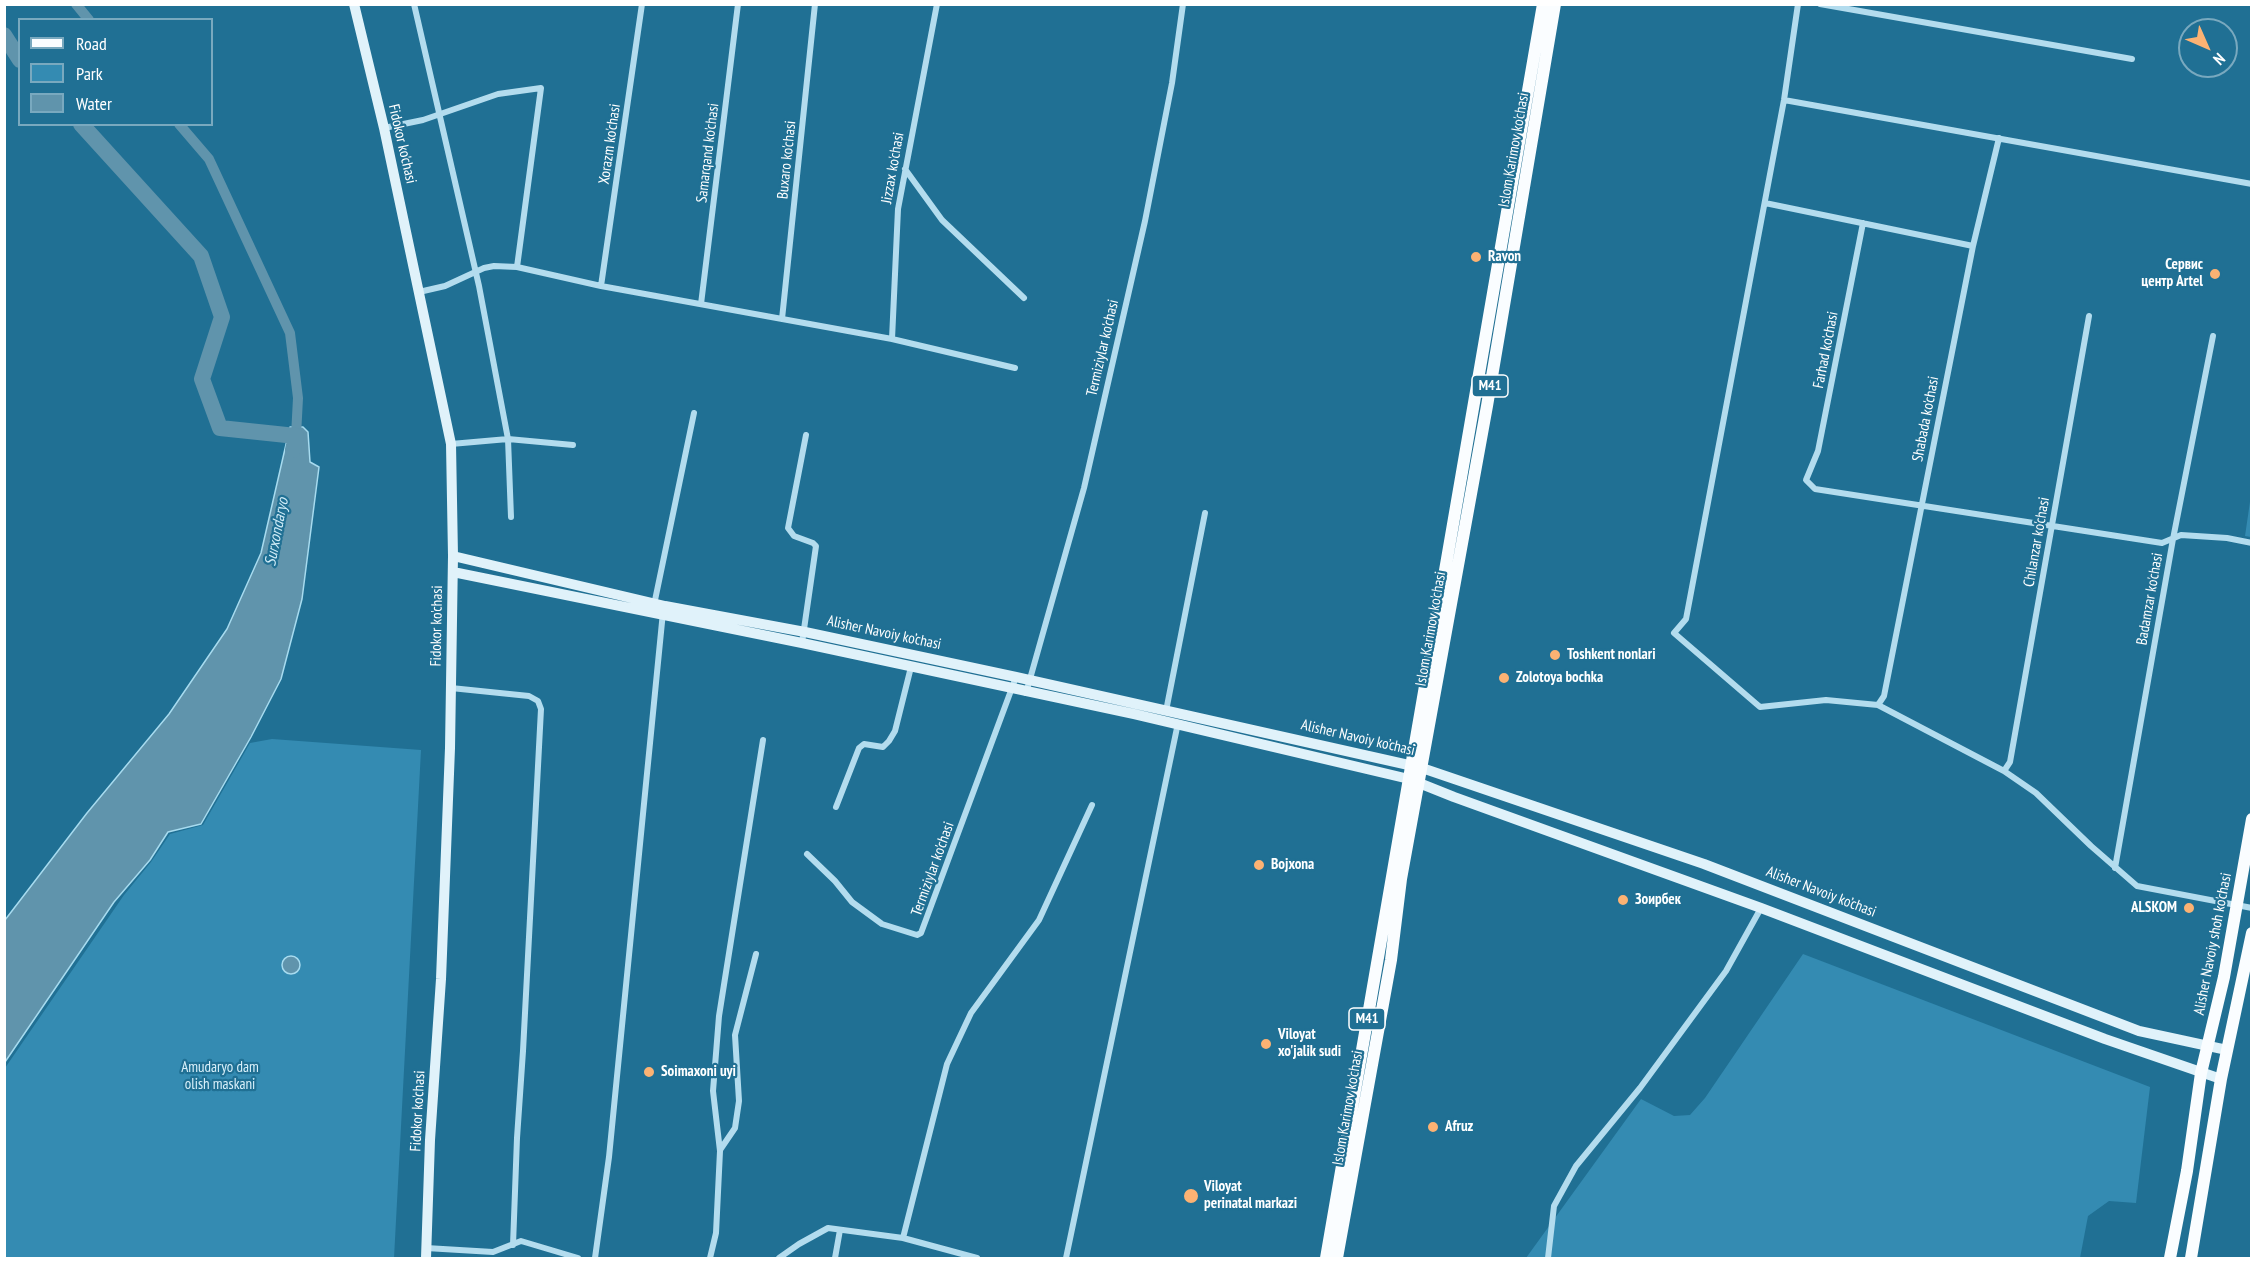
<!DOCTYPE html>
<meta charset="utf-8">
<style>
body{margin:0}
#map{position:relative;width:2256px;height:1263px;overflow:hidden;background:#207094;font-family:"PT Sans Narrow",sans-serif}
canvas{display:block}
.frame{position:absolute;inset:0;border:6px solid #fff;pointer-events:none}
.legend{position:absolute;left:18px;top:18px;width:195px;height:108px;box-sizing:border-box;background:#207094;border:2px solid #79a9bf;margin:0;padding:8px 10px;list-style:none;font-size:18px;color:#fff}
.legend li{display:flex;align-items:center;gap:12px;height:30px}
.legend b{width:30px;border:2px solid #79a9bf}
.north{position:absolute;left:2178px;top:18px;width:60px;height:60px;box-sizing:border-box;background:#207094;border:2px solid #79a9bf;border-radius:50%;rotate:135deg;font-size:16px;font-weight:700;line-height:24px;text-align:center;color:#fff}
.north::after{content:'';display:block;margin:auto;width:21px;height:27px;background:#fcb273;clip-path:polygon(50% 0,100% 100%,50% 72%,0 100%)}
</style>
<div id="map">
<canvas width="2256" height="1263"></canvas>
<div class="frame"></div>
<ul class="legend">
<li><b style="height:8px;background:#fafdff"></b>Road</li>
<li><b style="height:16px;background:#348bb2"></b>Park</li>
<li><b style="height:16px;background:#6094ac"></b>Water</li>
</ul>
<div class="north">N</div>
</div>
<script>
const c = document.querySelector('canvas').getContext('2d');
c.lineJoin = 'round';
function paint(path, color) {
  c.fillStyle = color;
  c.fill(path, 'evenodd');
}
function toPath(rows) {
  const path = new Path2D();
  for (const r of rows) {
    if (r.length === 3) {
      path.moveTo(r[0] + r[2], r[1]);
      path.arc(r[0], r[1], r[2], 0, 2 * Math.PI);
      continue;
    }
    path.moveTo(r[0], r[1]);
    for (let i = 2; i < r.length; i += 2) path.lineTo(r[i], r[i + 1]);
  }
  return path;
}
function strokePath(path, color, width, dash) {
  c.strokeStyle = color;
  c.lineWidth = width;
  c.lineCap = dash ? 'butt' : 'round';
  c.setLineDash(dash || []);
  c.stroke(path);
}
function write(font, color, halo, rows, align = 'center') {
  c.font = font + ' "PT Sans Narrow",sans-serif';
  c.lineWidth = 4.5;
  c.setLineDash([]);
  c.textBaseline = 'middle';
  c.strokeStyle = halo;
  c.fillStyle = color;
  for (const [text, x, y, turn = 0] of rows) {
    c.save();
    c.translate(x, y);
    c.rotate((+turn || 0) * Math.PI / 180);
    c.textAlign = isNaN(turn) ? turn : align;
    if (halo) c.strokeText(text, 0, 0);
    c.fillText(text, 0, 0);
    c.restore();
  }
}
paint(toPath([
 [2251,495,2252,537,2251,537,2245,536],
 [272,739,421,750,394,1258,5,1258,5,1068,124,895,151,862,170,834,203,825,250,743],
 [1803,954,2150,1087,2136,1203,2109,1201,2088,1216,2080,1258,1526,1258,1641,1099,1674,1116,1690,1115,1705,1098]
]), '#348bb2');
const water = toPath([
 [290,427,303,427,308,432,310,462,319,467,302,599,281,679,251,737,201,824,168,832,150,860,114,902,5,1062,5,920,87,813,169,714,227,629,261,553,290,427],
 [291,965,9]
]);
paint(water, '#6094ac');
strokePath(water, '#a7dbef', 1.5);
strokePath(toPath([
 [76,4,89,20],
 [179,124,209,159,290,333,298,398,296,436]
]), '#6094ac', 10);
strokePath(toPath([
 [4,35,20,60],
 [81,124,201,256,222,317,202,379,220,428,296,436,293,450]
]), '#6094ac', 16);
strokePath(toPath([
 [414,4,479,286,508,439,451,444],
 [1798,4,1784,100,1686,619,1674,633,1760,707,1826,700,1878,705,2004,771,2036,793,2091,846,2137,886,2252,908],
 [1820,4,2132,59],
 [1784,100,2252,184],
 [384,128,423,120,498,94,541,88,517,267,601,286,892,339,1015,368],
 [905,169,942,220,1024,298],
 [1765,203,1973,246],
 [1863,223,1818,451,1806,480,1815,489,2162,543,2181,535,2227,538,2252,543],
 [601,286,642,4],
 [419,292,445,286,484,268,494,266,517,267],
 [701,304,738,4],
 [782,319,815,4],
 [892,339,898,209,937,4],
 [511,517,508,439,573,445],
 [654,605,694,413],
 [802,643,816,546,813,543,794,536,788,528,806,435],
 [451,688,529,696,538,701,541,709,523,1051,517,1138,513,1245],
 [1026,693,1084,488,1145,221,1172,83,1183,4],
 [1878,705,1884,696,1973,246,1999,138],
 [1166,711,1205,513],
 [2004,771,2010,762,2089,316],
 [836,807,859,748,864,744,883,747,889,741,895,731,911,667],
 [807,854,835,881,852,902,882,924,917,935,921,933,1016,677],
 [2115,868,2173,539,2213,336],
 [720,1150,735,1128,739,1101,735,1035,756,954],
 [903,1238,947,1064,971,1013,1039,920,1092,805],
 [426,1248,493,1252,521,1241,578,1258],
 [595,1258,609,1157,663,612],
 [710,1258,716,1233,720,1151,713,1091,719,1016,763,740],
 [779,1258,799,1244,828,1228,903,1238,977,1258],
 [835,1258,840,1230],
 [1066,1258,1178,723],
 [1548,1258,1554,1206,1576,1166,1640,1088,1726,971,1761,908]
]), '#b3dcee', 6);
strokePath(toPath([
 [354,4,384,128,451,444,453,556,450,748,441,979,430,1140,426,1258],
 [453,556,665,606,805,632,1016,677,1422,768,1704,864,2139,1031,2227,1050],
 [453,572,802,643,1134,714,1409,779,1454,797,1761,908,2105,1039,2221,1079]
]), '#e0f2fa', 10);
strokePath(toPath([
 [1326,1258,1543,4],
 [1337,1258,1391,960,1401,879,1487,406,1555,4],
 [2170,1258,2187,1171,2201,1073,2224,977,2252,819],
 [2191,1258,2221,1079,2252,933]
]), '#fafdff', 12);
for (const [x, y, r, color] of [
 [1476,257,6,"#fcb273"],
 [2215,274,6,"#fcb273"],
 [1555,655,6,"#fcb273"],
 [1504,678,6,"#fcb273"],
 [1259,865,6,"#fcb273"],
 [1623,900,6,"#fcb273"],
 [2189,908,6,"#fcb273"],
 [1266,1044,6,"#fcb273"],
 [649,1072,6,"#fcb273"],
 [1433,1127,6,"#fcb273"],
 [1191,1196,8,"#fcb273"]
]) {
  const dot = new Path2D();
  dot.arc(x, y, r, 0, 2 * Math.PI);
  c.fillStyle = color;
  c.fill(dot);
  strokePath(dot, '#207094', 2);
}
for (const [x, y, w] of [
 [1490,386,36],
 [1367,1019,36]
]) {
  const box = new Path2D();
  box.roundRect(x - w / 2, y - 11, w, 22, 4.5);
  c.fillStyle = '#207094';
  c.fill(box);
  strokePath(box, '#fff', 1.5);
}
write('bold 14px', '#fff', null, [
 ["M41",1490,386],
 ["M41",1367,1019]
]);
write('15px', '#fff', '#207094', [
 ["Fidokor ko'chasi",402,144,77],
 ["Xorazm ko'chasi",610,144,-82],
 ["Islom Karimov ko'chasi",1514,150,-80],
 ["Samarqand ko'chasi",708,153,-83],
 ["Buxaro ko'chasi",787,160,-84],
 ["Jizzax ko'chasi",893,168,-80],
 ["Termiziylar ko'chasi",1103,348,-77],
 ["Farhad ko'chasi",1826,350,-79],
 ["Shabada ko'chasi",1926,419,-79],
 ["Chilanzar ko'chasi",2037,542,-80],
 ["Badamzar ko'chasi",2150,599,-80],
 ["Fidokor ko'chasi",437,626,-89],
 ["Islom Karimov ko'chasi",1431,629,-80],
 ["Alisher Navoiy ko’chasi",884,633,12],
 ["Alisher Navoiy ko’chasi",1358,738,13],
 ["Termiziylar ko'chasi",933,869,-70],
 ["Alisher Navoiy ko’chasi",1821,892,21],
 ["Alisher Navoiy shoh ko'chasi",2213,944,-79],
 ["Islom Karimov ko'chasi",1348,1108,-80],
 ["Fidokor ko'chasi",418,1111,-87]
]);
write('bold 15px', '#fff', '#207094', [
 ["Ravon",1488,257],
 ["Сервис",2203,265,"right"],
 ["центр Artel",2203,282,"right"],
 ["Toshkent nonlari",1567,655],
 ["Zolotoya bochka",1516,678],
 ["Bojxona",1271,865],
 ["Зоирбек",1635,900],
 ["ALSKOM",2177,908,"right"],
 ["Viloyat",1278,1035],
 ["xo'jalik sudi",1278,1052],
 ["Soimaxoni uyi",661,1072],
 ["Afruz",1445,1127],
 ["Viloyat",1204,1187],
 ["perinatal markazi",1204,1204]
], 'left');
write('15px', '#d9f0fa', '#207094', [
 ["Amudaryo dam",220,1068],
 ["olish maskani",220,1085]
]);
write('italic 16px', '#d2edf8', '#207094', [
 ["Surxondaryo",277,532,-79]
]);
</script>
